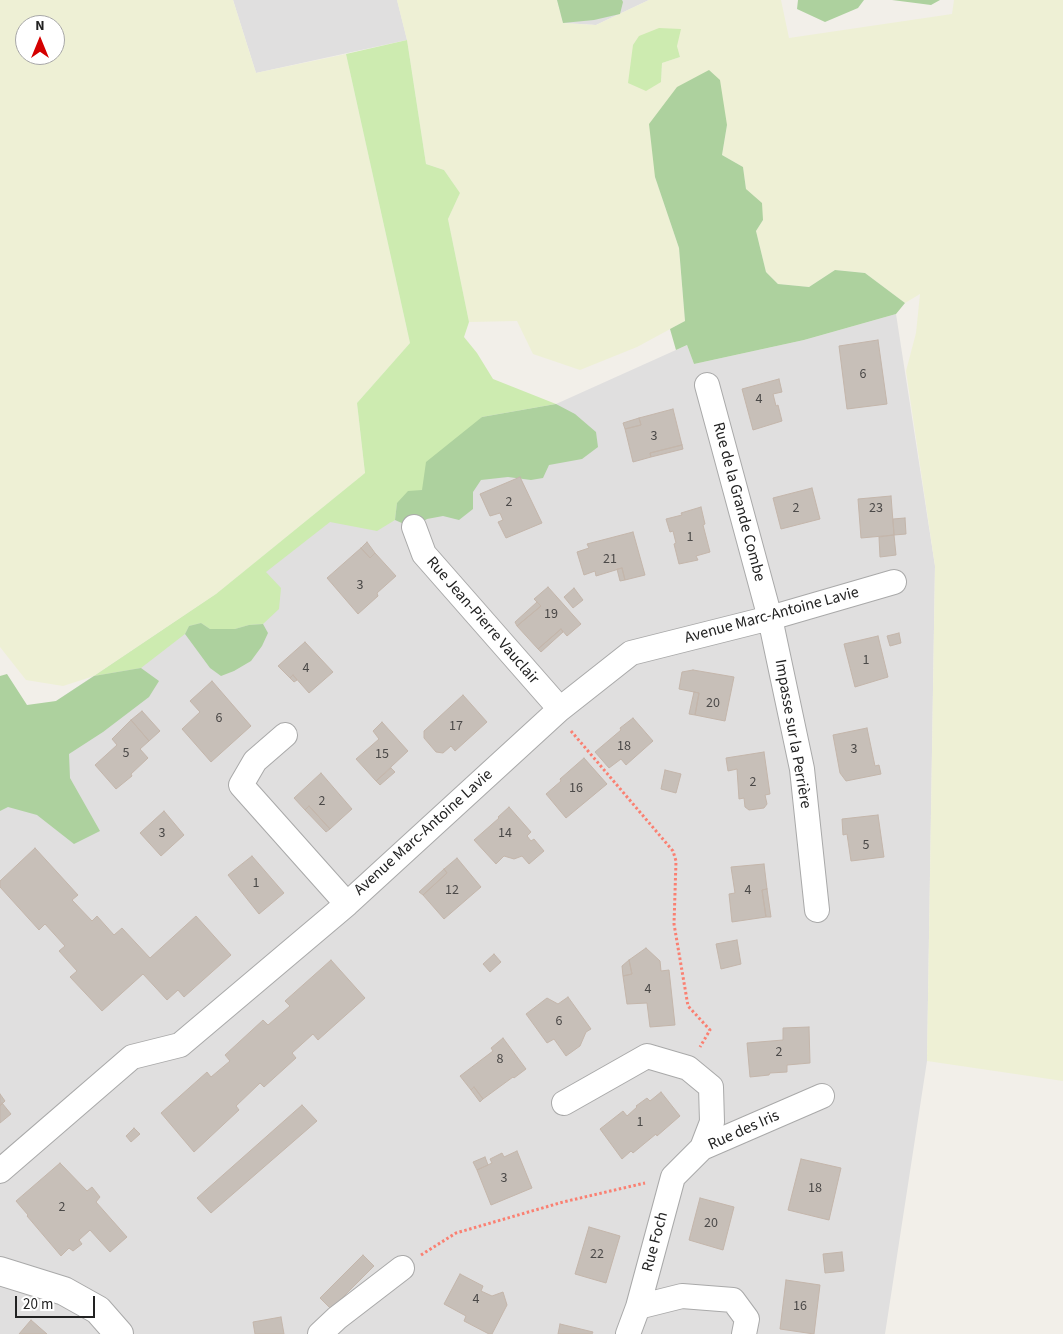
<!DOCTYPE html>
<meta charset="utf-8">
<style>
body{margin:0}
#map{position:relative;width:1063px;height:1334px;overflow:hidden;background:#f2efe9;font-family:"Source Sans 3",sans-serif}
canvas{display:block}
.north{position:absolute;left:15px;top:15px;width:50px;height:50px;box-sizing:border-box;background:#fff;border:1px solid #a7a7a7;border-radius:50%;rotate:0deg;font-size:14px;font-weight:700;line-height:20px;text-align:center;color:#222}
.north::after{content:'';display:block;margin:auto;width:18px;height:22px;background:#d40000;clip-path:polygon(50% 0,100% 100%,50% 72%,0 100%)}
.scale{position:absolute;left:15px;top:1296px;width:80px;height:22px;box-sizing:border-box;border:2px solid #222;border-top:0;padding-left:6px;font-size:15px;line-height:18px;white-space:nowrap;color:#222;-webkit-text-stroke:4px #fff;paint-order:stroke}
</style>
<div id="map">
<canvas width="1063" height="1334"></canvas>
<div class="north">N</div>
<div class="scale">20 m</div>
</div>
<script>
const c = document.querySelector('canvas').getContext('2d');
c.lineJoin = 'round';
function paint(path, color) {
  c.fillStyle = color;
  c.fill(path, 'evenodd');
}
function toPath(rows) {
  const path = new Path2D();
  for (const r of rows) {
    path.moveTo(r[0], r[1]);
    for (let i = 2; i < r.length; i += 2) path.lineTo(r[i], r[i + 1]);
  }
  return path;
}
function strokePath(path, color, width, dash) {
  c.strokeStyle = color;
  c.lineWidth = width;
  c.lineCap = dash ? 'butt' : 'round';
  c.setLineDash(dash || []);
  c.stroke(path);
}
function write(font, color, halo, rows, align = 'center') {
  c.font = font + ' "Source Sans 3",sans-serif';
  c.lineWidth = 4.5;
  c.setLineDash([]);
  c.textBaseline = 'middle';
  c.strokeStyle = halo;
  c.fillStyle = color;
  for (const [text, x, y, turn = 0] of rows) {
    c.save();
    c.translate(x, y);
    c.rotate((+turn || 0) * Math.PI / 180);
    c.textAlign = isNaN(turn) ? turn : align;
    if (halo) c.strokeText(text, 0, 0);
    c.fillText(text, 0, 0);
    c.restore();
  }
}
paint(toPath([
 [233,0,397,0,407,40,256,73],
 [557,0,649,0,596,25,563,23],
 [896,314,935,566,927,1061,885,1334,0,1334,0,735,56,701,482,417,556,404,687,345,694,364,804,340]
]), '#e0dfdf');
paint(toPath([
 [0,0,233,0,256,73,346,54,410,343,357,403,365,473,216,594,94,676,63,686,26,680,0,647],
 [25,25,55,25,55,55,25,55],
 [397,0,557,0,563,23,596,25,649,0,781,0,789,38,952,14,954,0,1063,0,1063,1081,927,1061,935,566,906,371,916,333,920,294,905,303,865,273,835,270,809,287,778,284,766,272,756,231,763,220,746,189,743,167,722,155,727,125,655,177,679,248,685,321,637,347,580,370,533,354,517,321,469,322,448,219,460,193,444,170,426,164,407,40],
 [639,36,677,46,680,57,662,63,661,82]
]), '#eef0d5');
paint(toPath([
 [659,28,681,29,677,46,680,57,662,63,661,82,646,91,628,83,633,45,639,36],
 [407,40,426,164,444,170,460,193,448,219,469,322,464,337,477,353,493,379,556,404,482,417,422,490,397,503,395,520,377,531,330,522,266,572,281,588,279,609,263,624,249,625,235,629,210,629,201,623,189,626,185,634,141,668,94,676,216,594,365,473,357,403,410,343,346,54]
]), '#cdebb0');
paint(toPath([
 [557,0,622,0,623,2,620,14,594,20,563,23],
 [798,0,864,0,858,8,825,22,797,9],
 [892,0,940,0,931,5],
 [709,70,720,80,727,125,722,155,743,167,746,189,762,203,763,220,756,231,766,272,778,284,809,287,835,270,865,273,905,303,896,314,804,340,694,364,687,345,676,350,670,329,685,321,679,248,655,177,649,124,677,87],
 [556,404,575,414,596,432,598,447,582,459,549,465,543,478,531,480,508,477,481,480,473,492,473,509,459,520,443,516,427,519,419,524,404,524,395,520,397,503,408,491,422,490,426,462,482,417],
 [201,623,210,629,235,629,249,625,263,624,268,633,262,646,251,661,234,671,221,676,210,668,185,634,189,626],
 [141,668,159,681,149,697,103,732,69,754,70,778,100,831,74,844,37,815,8,807,0,811,0,676,7,674,27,705,56,701,94,676]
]), '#add19e');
const building = toPath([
 [878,340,887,404,847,409,839,346,878,340],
 [779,379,782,392,773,394,776,406,778,405,782,421,753,430,742,389,779,379],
 [673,409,682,445,650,453,651,457,633,462,625,429,641,425,639,418,673,409],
 [639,418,641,425,625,429,623,423,639,418],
 [682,445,683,449,651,457,650,453,682,445],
 [520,477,542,523,506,538,498,522,503,520,500,513,490,516,480,494,520,477],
 [812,488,820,519,781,529,773,498,812,488],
 [891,496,894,535,861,538,858,499,891,496],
 [701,507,705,524,703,525,710,552,696,556,698,560,679,564,674,544,676,543,673,531,670,532,666,519,682,515,681,513,701,507],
 [905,518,906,534,894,535,893,519,905,518],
 [633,532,645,575,625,580,622,568,596,576,595,571,584,575,577,552,589,548,587,544,633,532],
 [894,535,896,555,880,557,879,537,894,535],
 [367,542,375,553,370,558,361,548,367,542],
 [361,548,370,558,375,553,396,576,377,593,378,596,358,614,327,578,361,548],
 [622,568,625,580,620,581,617,569,622,568],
 [548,587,581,624,567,636,561,629,538,649,517,626,541,606,534,599,548,587],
 [574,588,583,600,573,608,564,597,574,588],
 [537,602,541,606,517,626,515,622,537,602],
 [561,629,563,632,541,652,538,649,561,629],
 [899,633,901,643,890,646,887,636,899,633],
 [878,636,888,677,855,687,844,644,878,636],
 [305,642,333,672,309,693,293,675,290,678,278,666,305,642],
 [693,670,734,677,725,721,695,715,699,693,679,689,682,672,693,670],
 [293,675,297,680,294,682,290,678,293,675],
 [212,681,251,726,211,762,182,729,200,712,190,701,212,681],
 [694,692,699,693,695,715,689,714,694,692],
 [463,695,487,722,455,751,451,746,443,753,436,752,424,738,424,731,463,695],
 [142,711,160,731,149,741,131,720,142,711],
 [633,718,653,741,626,765,621,759,609,768,595,752,621,730,620,728,633,718],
 [131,720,149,741,140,749,148,758,131,774,132,776,116,789,95,765,117,745,112,739,131,720],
 [382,722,408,751,376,781,356,759,379,739,373,731,382,722],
 [867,728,875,766,879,765,881,774,846,781,840,773,833,735,867,728],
 [764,752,770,794,765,795,767,804,764,808,749,810,745,807,744,798,739,799,737,769,728,771,726,758,764,752],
 [584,758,607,784,566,818,546,794,561,781,560,779,584,758],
 [391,768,395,772,380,785,376,781,391,768],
 [665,770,681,774,676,793,661,789,665,770],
 [321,773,352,809,330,829,309,806,305,810,294,798,321,773],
 [309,806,330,829,326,832,305,810,309,806],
 [509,807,531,832,527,836,531,841,534,839,544,851,529,864,522,856,514,859,504,856,496,864,474,840,499,818,498,817,509,807],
 [164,811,184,835,161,856,140,833,164,811],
 [878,815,884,857,851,861,847,834,843,835,842,819,878,815],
 [35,848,78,895,72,900,92,921,97,916,114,935,122,928,150,958,196,916,231,955,184,997,178,990,167,1000,143,974,102,1011,70,977,77,971,59,951,65,946,45,924,39,930,0,887,0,881,35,848],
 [252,856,284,893,259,914,228,875,252,856],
 [457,858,481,887,444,919,423,895,447,873,444,869,457,858],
 [764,864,767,889,762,890,766,917,732,922,729,894,735,893,731,867,764,864],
 [444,869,447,873,423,895,419,892,444,869],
 [767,889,771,917,766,917,762,890,767,889],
 [737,940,741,964,721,969,716,944,737,940],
 [646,948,660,961,661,971,669,970,675,1025,650,1027,647,1003,627,1004,623,976,632,974,629,960,646,948],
 [494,954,501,962,490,972,483,964,494,954],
 [331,960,365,998,318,1040,313,1034,292,1053,296,1058,264,1087,260,1083,236,1106,239,1110,194,1152,161,1113,207,1072,211,1077,230,1061,225,1055,263,1020,268,1025,290,1006,285,1001,331,960],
 [629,960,632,974,623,976,622,966,629,960],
 [568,997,591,1029,586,1032,580,1046,566,1056,554,1039,547,1043,526,1014,547,998,558,1004,568,997],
 [809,1027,810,1063,787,1065,787,1072,770,1073,769,1075,750,1077,747,1043,783,1040,783,1028,809,1027],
 [503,1038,526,1069,514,1078,513,1077,483,1099,474,1087,471,1090,460,1076,493,1051,491,1048,503,1038],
 [474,1087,483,1099,480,1102,471,1090,474,1087],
 [661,1092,680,1116,657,1136,656,1134,633,1153,631,1151,622,1159,600,1129,623,1111,627,1116,637,1107,636,1106,647,1098,650,1101,661,1092],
 [0,1094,5,1101,0,1106,0,1094],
 [2,1103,11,1114,0,1123,0,1106,2,1103],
 [302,1105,317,1121,211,1213,197,1198,302,1105],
 [134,1128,140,1134,131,1142,126,1136,134,1128],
 [517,1151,532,1188,491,1205,477,1170,492,1163,490,1159,502,1153,504,1157,517,1151],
 [485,1157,488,1165,477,1170,473,1162,485,1157],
 [801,1159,841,1168,829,1220,788,1210,801,1159],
 [60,1163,87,1191,92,1187,100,1197,96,1202,127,1237,110,1252,90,1230,79,1240,82,1244,73,1251,69,1248,61,1256,27,1216,28,1215,16,1201,60,1163],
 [700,1198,734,1207,723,1250,689,1240,700,1198],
 [589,1227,620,1236,606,1283,575,1274,589,1227],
 [842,1252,844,1271,825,1273,823,1254,842,1252],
 [363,1255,374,1266,331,1309,320,1298,363,1255],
 [460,1274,483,1286,481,1291,492,1296,503,1292,507,1305,492,1334,489,1334,464,1321,466,1316,444,1304,460,1274],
 [786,1280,820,1285,814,1334,780,1329,786,1280],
 [281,1317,284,1334,255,1334,253,1322,281,1317],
 [31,1320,47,1334,19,1334,31,1320],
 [560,1324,593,1332,592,1334,558,1334,560,1324]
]);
paint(building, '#c7bfb8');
strokePath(building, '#c4b6ab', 1);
const minor = toPath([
 [707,385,770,618,802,769,817,910],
 [414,527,424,554,560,709],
 [285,735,255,761,241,785,347,904],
 [564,1103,647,1056,688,1068,711,1087,712,1122,702,1148],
 [0,1171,132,1057,180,1045,347,904,560,709,631,653,770,618,894,582],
 [320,1334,337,1318,402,1268],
 [628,1334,638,1307],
 [744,1334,747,1319,733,1300,682,1296,638,1307,673,1177,702,1148,822,1096]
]);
const tertiary = toPath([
 [0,1271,64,1291,98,1310,119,1334]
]);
strokePath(minor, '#a9a9a9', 26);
strokePath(tertiary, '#a9a9a9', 30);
strokePath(toPath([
 [571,731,673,851,676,861,674,924,688,1006,710,1030,700,1047],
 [421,1255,456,1233,563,1202,645,1183]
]), '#fa8072', 3, [2.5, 2.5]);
strokePath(minor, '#fff', 24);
strokePath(tertiary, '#fff', 28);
write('14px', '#4b4948', null, [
 ["6",863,375],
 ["4",759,400],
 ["3",654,437],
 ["2",509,503],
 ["2",796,509],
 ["23",876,509],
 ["1",690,538],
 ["21",610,560],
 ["3",360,586],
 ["19",551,615],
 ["1",866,661],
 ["4",306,669],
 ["20",713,704],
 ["6",219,719],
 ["17",456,727],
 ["18",624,747],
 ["3",854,750],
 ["5",126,754],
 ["15",382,755],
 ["2",753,783],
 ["16",576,789],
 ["2",322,802],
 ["3",162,834],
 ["14",505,834],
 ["5",866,846],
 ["1",256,884],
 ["12",452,891],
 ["4",748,891],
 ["4",648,990],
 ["6",559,1022],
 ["2",779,1053],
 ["8",500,1060],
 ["1",640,1123],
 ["3",504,1179],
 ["18",815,1189],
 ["2",62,1208],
 ["20",711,1224],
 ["22",597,1255],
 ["4",476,1300],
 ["16",800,1307]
]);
write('16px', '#222', '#fff', [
 ["Rue de la Grande Combe",738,502,75],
 ["Avenue Marc-Antoine Lavie",772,616,-15],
 ["Rue Jean-Pierre Vauclair",482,621,49],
 ["Impasse sur la Perrière",792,734,80],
 ["Avenue Marc-Antoine Lavie",424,833,-42],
 ["Rue des Iris",744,1131,-24],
 ["Rue Foch",656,1242,-75]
]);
</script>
